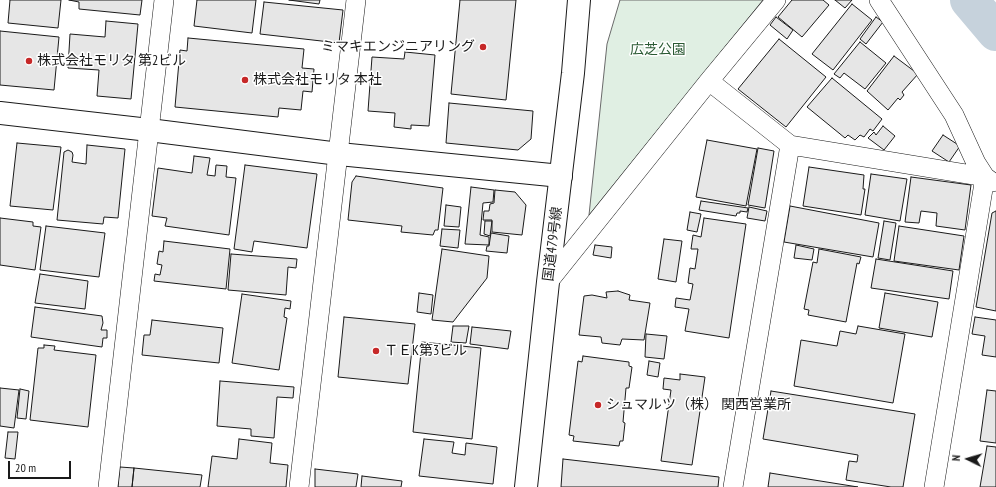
<!DOCTYPE html>
<meta charset="utf-8">
<style>
body{margin:0}
#map{position:relative;width:996px;height:487px;overflow:hidden;background:#fff;font-family:"PT Sans Narrow",sans-serif}
canvas{display:block}
.north{position:absolute;left:948px;top:439px;width:40px;height:40px;-webkit-text-stroke:3px #fff;paint-order:stroke;rotate:275deg;font-size:11px;font-weight:700;line-height:16px;text-align:center;color:#1a1a1a}
.north::after{content:'';display:block;margin:auto;width:14px;height:18px;background:#1a1a1a;clip-path:polygon(50% 0,100% 100%,50% 72%,0 100%)}
.scale{position:absolute;left:8px;top:461px;width:63px;height:18px;box-sizing:border-box;border:2px solid #1a1a1a;border-top:0;padding-left:5px;font-size:12px;line-height:14px;white-space:nowrap;color:#1a1a1a;-webkit-text-stroke:3px #fff;paint-order:stroke}
</style>
<div id="map">
<canvas width="996" height="487"></canvas>
<div class="north">N</div>
<div class="scale">20 m</div>
</div>
<script>
const c = document.querySelector('canvas').getContext('2d');
c.lineJoin = 'round';
function paint(path, color) {
  c.fillStyle = color;
  c.fill(path, 'evenodd');
}
function toPath(rows) {
  const path = new Path2D();
  for (const r of rows) {
    path.moveTo(r[0], r[1]);
    for (let i = 2; i < r.length; i += 2) path.lineTo(r[i], r[i + 1]);
  }
  return path;
}
function strokePath(path, color, width, dash) {
  c.strokeStyle = color;
  c.lineWidth = width;
  c.lineCap = dash ? 'butt' : 'round';
  c.setLineDash(dash || []);
  c.stroke(path);
}
function write(font, color, halo, rows, align = 'center') {
  c.font = font + ' "PT Sans Narrow","Noto Sans JP",sans-serif';
  c.lineWidth = 3;
  c.setLineDash([]);
  c.textBaseline = 'middle';
  c.strokeStyle = halo;
  c.fillStyle = color;
  for (const [text, x, y, turn = 0] of rows) {
    c.save();
    c.translate(x, y);
    c.rotate((+turn || 0) * Math.PI / 180);
    c.textAlign = isNaN(turn) ? turn : align;
    if (halo) c.strokeText(text, 0, 0);
    c.fillText(text, 0, 0);
    c.restore();
  }
}
const green = toPath([
 [620,0,763,0,589,215,607,44,620,0]
]);
paint(green, '#e0efe3');
strokePath(green, '#6a6a6a', 1);
strokePath(toPath([
 [969,0,996,32]
]), '#c6d2dc', 38);
const building = toPath([
 [10,0,61,0,58,28,8,23,10,0],
 [69,0,142,0,140,15,79,9,79,2,69,0],
 [197,0,256,0,252,33,194,26,197,0],
 [289,0,320,0,319,4,289,0],
 [460,0,516,0,506,100,451,94,460,0],
 [792,0,823,0,829,5,802,37,778,17,792,0],
 [835,0,852,0,845,8,835,0],
 [264,2,343,10,339,43,260,34,264,2],
 [852,4,872,20,833,70,812,54,852,4],
 [776,17,793,30,787,39,770,25,776,17],
 [876,17,883,22,866,44,860,39,876,17],
 [106,21,138,24,131,99,97,96,99,70,68,68,70,34,105,37,106,21],
 [0,31,59,37,54,90,0,85,0,31],
 [188,38,304,49,302,68,314,69,312,92,303,91,301,110,279,108,278,117,175,107,180,50,187,51,188,38],
 [779,39,826,77,786,127,738,89,779,39],
 [860,42,886,63,865,89,844,73,840,78,834,74,860,42],
 [405,52,435,55,429,126,411,125,411,129,394,127,395,113,368,111,372,57,404,59,405,52],
 [894,56,918,74,902,92,904,95,900,100,898,98,888,110,867,91,894,56],
 [832,78,882,119,873,131,870,129,864,137,860,135,855,140,848,135,845,138,807,107,832,78],
 [449,103,533,111,531,139,518,150,446,143,449,103],
 [883,126,895,136,884,150,868,138,874,132,876,135,883,126],
 [943,135,960,146,949,162,932,151,943,135],
 [707,140,757,149,746,206,696,197,707,140],
 [17,143,61,147,53,210,10,206,17,143],
 [87,145,125,149,118,218,104,217,103,224,57,220,64,152,68,150,72,152,73,155,72,162,86,164,87,145],
 [758,148,774,151,765,208,748,205,758,148],
 [194,156,210,158,207,175,215,176,216,165,227,166,226,177,236,178,229,235,165,226,167,218,152,216,158,168,192,173,194,156],
 [245,165,317,174,307,248,254,241,252,252,234,249,245,165],
 [809,167,864,175,863,189,865,189,861,215,803,206,809,167],
 [871,174,907,179,900,221,865,215,871,174],
 [356,176,443,188,438,230,435,230,433,235,401,232,402,226,348,220,352,182,356,176],
 [911,177,971,185,965,230,936,226,937,213,921,211,919,223,905,222,911,177],
 [471,187,494,190,493,202,483,203,480,235,489,237,489,245,465,244,471,187],
 [495,190,515,192,526,205,522,235,492,232,492,220,483,220,484,211,489,211,490,204,494,203,495,190],
 [701,201,748,208,747,212,740,211,740,213,737,213,736,216,699,210,701,201],
 [446,205,461,207,459,227,444,226,446,205],
 [790,206,879,223,873,257,784,242,790,206],
 [749,207,767,211,765,221,747,218,749,207],
 [996,211,996,311,976,307,992,213,996,211],
 [690,212,701,214,697,232,687,230,690,212],
 [0,218,33,222,33,226,41,227,35,270,0,265,0,218],
 [704,218,746,224,729,338,685,331,689,309,675,307,676,298,690,300,693,284,688,283,690,268,695,269,698,249,691,249,693,235,701,237,704,218],
 [485,221,492,221,490,236,484,234,485,221],
 [884,221,896,223,890,260,878,258,884,221],
 [46,226,105,233,99,277,40,270,46,226],
 [899,226,964,236,959,270,894,261,899,226],
 [442,229,460,230,458,248,440,246,442,229],
 [491,233,509,236,507,253,486,251,487,246,489,246,491,233],
 [664,239,682,241,676,282,658,279,664,239],
 [164,241,230,249,226,289,154,281,155,274,160,275,162,265,157,264,159,251,163,252,164,241],
 [595,245,612,247,611,258,593,255,595,245],
 [796,245,814,249,812,260,794,258,796,245],
 [442,249,489,256,487,278,453,322,432,320,442,249],
 [819,249,861,257,859,264,857,263,846,322,808,315,809,310,804,309,813,262,817,263,819,249],
 [231,254,297,259,296,268,288,267,286,295,228,290,231,254],
 [876,259,953,271,949,299,871,288,876,259],
 [40,274,88,281,85,309,35,303,40,274],
 [618,291,630,295,629,300,650,303,644,340,622,339,620,345,602,343,601,337,579,335,584,296,592,295,607,298,606,292,618,291],
 [419,293,433,295,431,314,417,312,419,293],
 [885,293,938,302,932,337,879,328,885,293],
 [242,294,291,301,290,309,285,308,284,317,287,318,279,370,232,363,242,294],
 [35,307,102,316,103,323,101,330,107,330,107,338,103,338,102,347,31,337,35,307],
 [344,317,415,324,408,384,338,377,344,317],
 [975,317,996,320,996,357,982,355,985,336,972,334,975,317],
 [152,320,223,328,219,363,142,355,144,335,150,335,152,320],
 [453,326,469,326,466,343,451,342,453,326],
 [858,326,905,334,893,403,794,386,801,340,837,346,840,331,856,334,858,326],
 [472,327,511,331,508,349,470,344,472,327],
 [646,334,667,336,664,359,645,357,646,334],
 [422,342,481,348,472,439,413,432,422,342],
 [44,345,55,346,54,350,96,355,88,427,30,420,38,348,44,348,44,345],
 [583,356,629,362,629,366,632,367,629,388,626,388,623,422,625,423,623,441,620,441,619,446,573,441,574,436,569,435,578,361,582,362,583,356],
 [649,361,660,363,658,377,647,375,649,361],
 [680,374,705,377,692,465,661,461,671,390,663,389,664,378,680,380,680,374],
 [220,381,294,387,293,398,277,397,274,438,251,436,251,429,217,426,220,381],
 [0,388,19,390,14,428,0,426,0,388],
 [20,389,29,391,26,419,17,418,20,389],
 [987,390,996,391,996,443,980,441,987,390],
 [771,391,915,414,903,487,891,487,846,480,849,461,857,462,858,455,763,439,771,391],
 [8,432,18,432,15,459,5,458,8,432],
 [239,439,272,443,270,463,288,465,286,487,208,487,212,456,237,459,239,439],
 [424,439,454,442,452,453,465,455,466,443,497,447,493,484,419,476,424,439],
 [987,446,996,447,996,487,980,487,987,446],
 [563,459,719,477,718,487,561,487,563,459],
 [120,467,134,468,132,487,118,487,120,467],
 [134,468,202,475,200,487,132,487,134,468],
 [315,469,358,474,356,487,315,487,315,469],
 [770,473,858,487,768,487,770,473],
 [362,476,402,481,401,487,361,487,362,476]
]);
paint(building, '#e6e6e6');
strokePath(building, '#1a1a1a', 1);
const minor = toPath([
 [879,0,954,115,976,163,985,177,992,182],
 [709,81,790,145,985,177,934,487],
 [548,282,709,81,776,0],
 [108,487,164,0],
 [299,487,356,0],
 [733,487,790,145]
]);
const tertiary = toPath([
 [0,113,149,130,339,154,561,176]
]);
const trunk = toPath([
 [526,487,548,282,573,73,579,0]
]);
strokePath(minor, '#1a1a1a', 20);
strokePath(tertiary, '#1a1a1a', 24);
strokePath(trunk, '#1a1a1a', 24);
strokePath(minor, '#fff', 19);
strokePath(tertiary, '#fff', 22);
strokePath(trunk, '#fff', 22);
for (const [x, y, r, color] of [
 [483,47,4,"#c62828"],
 [29,61,4,"#c62828"],
 [245,80,4,"#c62828"],
 [376,351,4,"#c62828"],
 [598,405,4,"#c62828"]
]) {
  const dot = new Path2D();
  dot.arc(x, y, r, 0, 2 * Math.PI);
  c.fillStyle = color;
  c.fill(dot);
  strokePath(dot, '#fff', 1.5);
}
write('14px', '#1a1a1a', '#fff', [
 ["ミマキエンジニアリング",475,47,"right"],
 ["株式会社モリタ 第2ビル",37,61],
 ["株式会社モリタ 本社",253,80],
 ["ＴＥK第3ビル",384,351],
 ["シュマルツ（株） 関西営業所",606,405]
], 'left');
write('14px', '#2b5a34', '#fff', [
 ["広芝公園",658,50]
]);
write('14px', '#1a1a1a', '#fff', [
 ["国道479号線",553,244,-83]
]);
</script>
